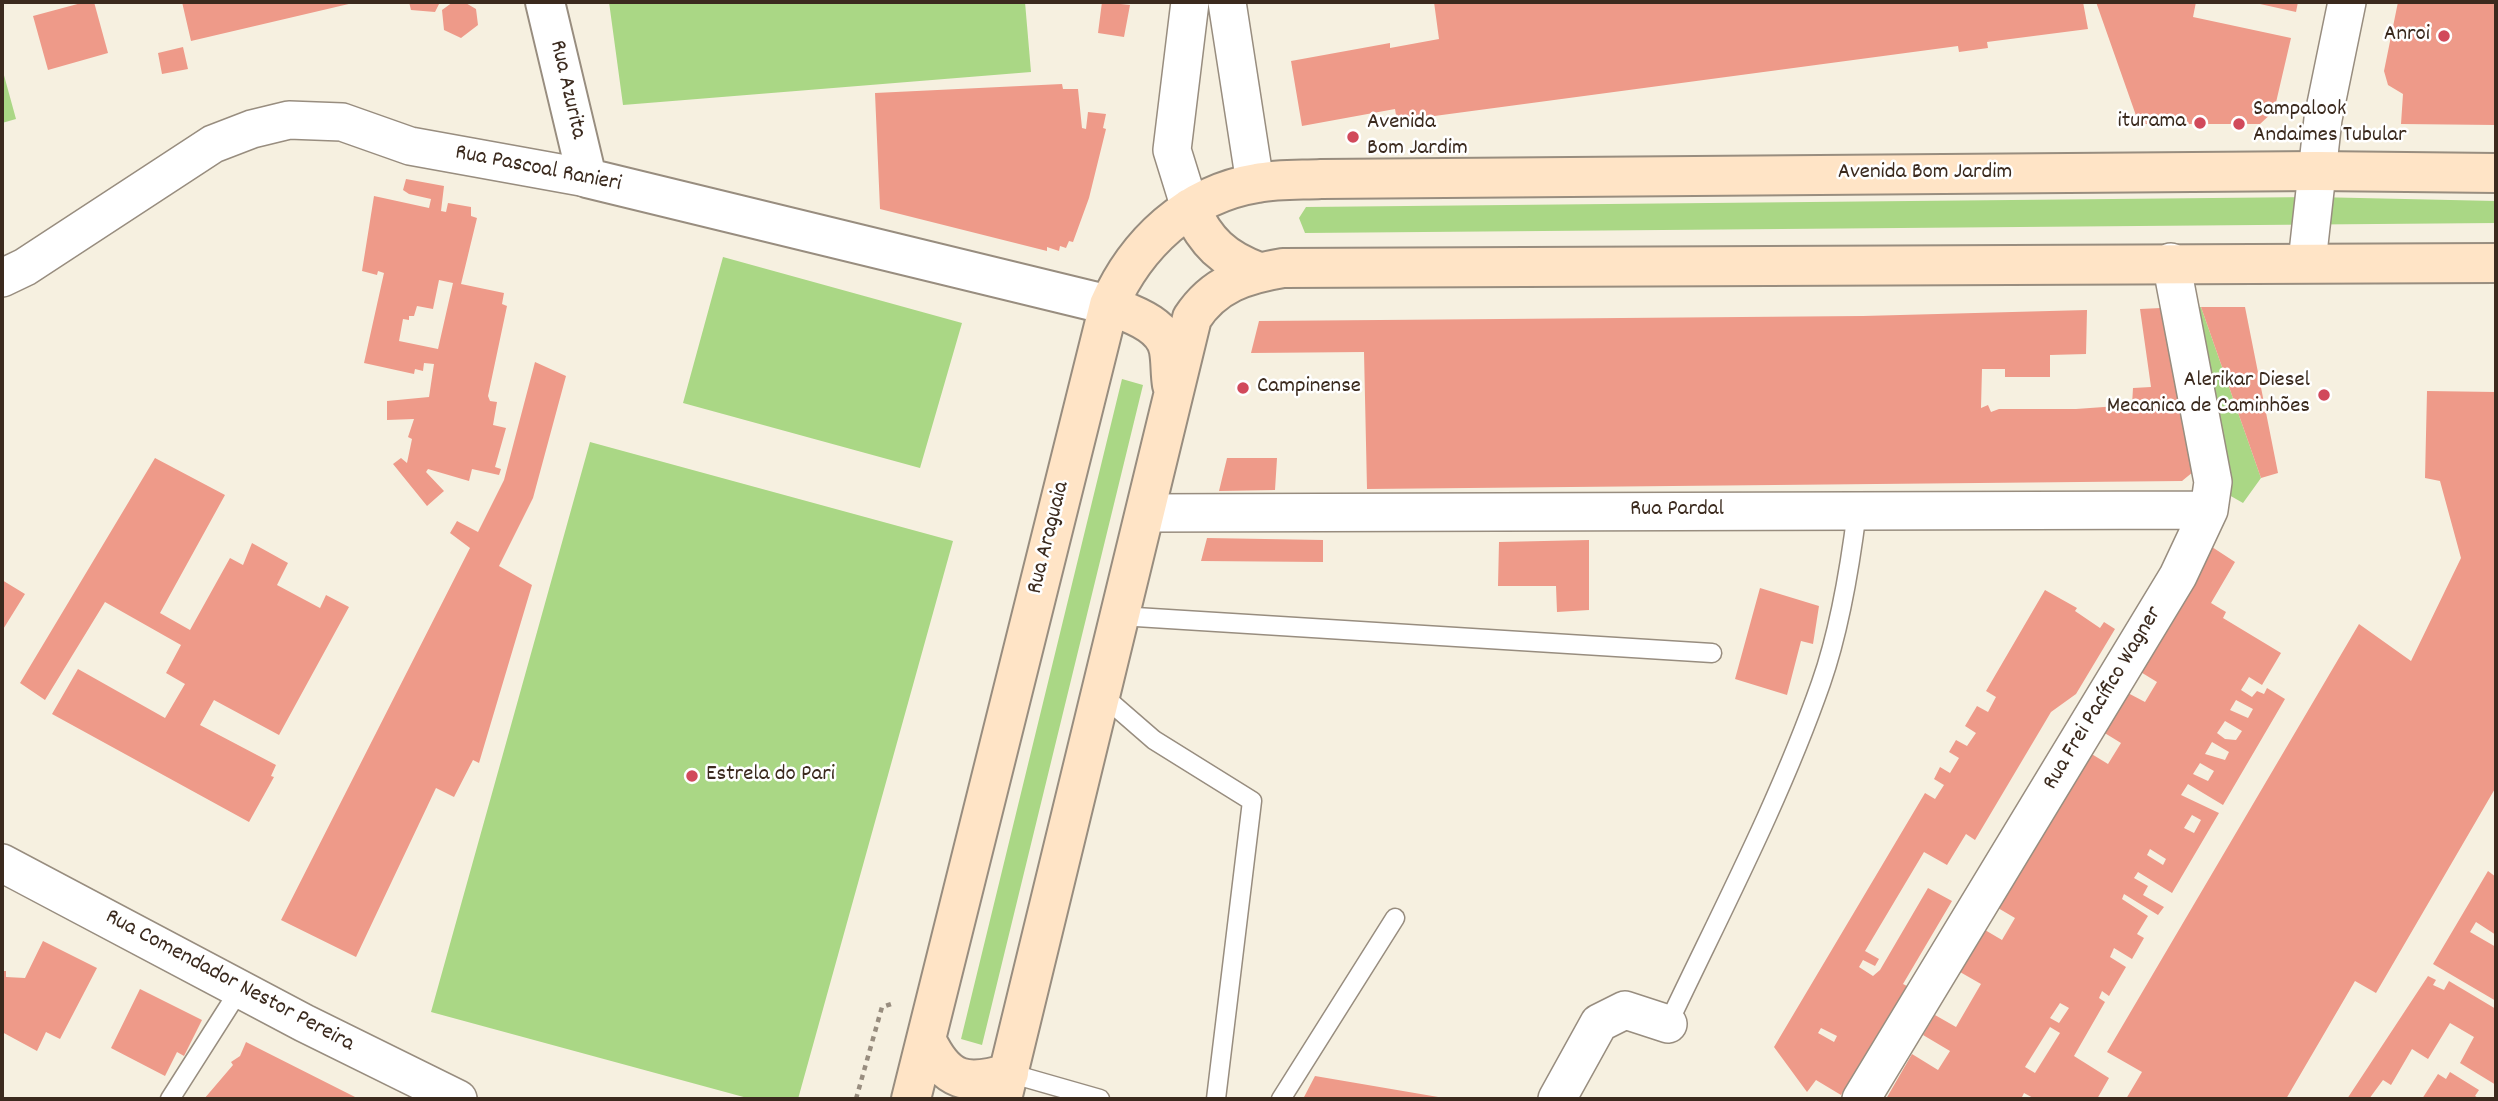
<!DOCTYPE html>
<html>
<head>
<meta charset="utf-8">
<style>
	body { margin:0 }
	#map { position:relative; width:2498px; height:1101px; overflow:hidden; background:#f6f0e0; font-family:Dekko,sans-serif }
	canvas { display:block }
	.frame { position:absolute; inset:0; border:4px solid #3b2a1e; pointer-events:none }
</style>
</head>
<body>
<div id="map">
<canvas width="2498" height="1101"></canvas>
<div class="frame"></div>
</div>
<script>
const context = document.querySelector('canvas').getContext('2d');
context.lineJoin = 'round';
function fillPath(path, color) { context.fillStyle = color; context.fill(path, 'evenodd'); }
function trace(path, color, width, dash) { context.strokeStyle = color; context.lineWidth = width; context.lineCap = dash ? 'butt' : 'round'; context.setLineDash(dash || []); context.stroke(path); }
function label(font, color, halo, rows, align = 'center') {
  context.font = font + ' Dekko,sans-serif'; context.lineWidth = 5; context.setLineDash([]); context.textBaseline = 'middle'; context.strokeStyle = halo; context.fillStyle = color; for (const [text, x, y, turn = 0] of rows) {
    context.save(); context.translate(x, y); context.rotate((+turn || 0) * Math.PI / 180); context.textAlign = isNaN(turn) ? turn : align; if (halo) context.strokeText(text, 0, 0); context.fillText(text, 0, 0); context.restore();
  }
}
const green = new Path2D(`
	M609,2h416l6,70 -408,33z
	M2,68l14,51 -14,4z
	M2314,197l182,4v22l-1191,10 -6,-15 7,-11z
	M723,257l239,66 -42,145 -237,-65z
	M2201,307l60,171 -18,25 -14,-8 -39,-187z
	M1122,379l21,6 -161,660 -21,-6z
	M590,442l363,99 -155,558h-47l-320,-87z`);
const building = new Path2D(`
	M85,2h9l14,51 -60,17 -15,-54z
	M182,2h171v1l-162,38z
	M409,2h31l-5,10 -24,-2z
	M453,2h11l12,7 2,16 -17,13 -17,-8 -2,-20z
	M1102,2l28,3 -6,32 -26,-4z
	M1434,2h649l5,27 -101,13 1,6 -29,4 -1,-6 -561,75 -2,-12 -93,17 -11,-65 99,-18v5l49,-9z
	M2096,2h100l-3,15 98,21 -17,73 -14,13h-121z
	M2251,2h47l-2,10z
	M2398,2h98v123l-95,-1 2,-30 -15,-9 -4,-14z
	M183,47l5,22 -26,5 -4,-21z
	M1062,84l1,5h15l4,39 4,1 2,-17 18,2 -3,14 3,1 -17,69 -16,44 -4,-1 -3,7 -6,-2 -1,5 -12,-4v4l-167,-42 -5,-116z
	M406,179l38,7 -3,25 5,1 2,-9 23,4v9l6,2 -16,66 43,9 -2,11 5,2 -19,90 2,5 7,1 -4,23 13,3 -11,39 6,2 -2,6 -27,-6 -3,12 -41,-12 -2,3 18,19 -17,15 -34,-42 8,-6 6,5 5,-24 -4,-2 6,-18 -27,1v-19l42,-4 5,-33 -10,-1 -1,8 -8,-2 -1,5 -50,-11 20,-90 -6,-2 -1,4 -15,-4 12,-75 55,12 2,-9 -22,-5 -6,-4zM439,280l14,3 -15,66 -39,-8 4,-22 6,1v-4h5l3,-10 16,3z
	M2201,307h44l33,166 -17,5z
	M2161,308l13,15 25,144 -17,14 -815,8 -3,-137 -113,1 8,-32 604,-5 224,-6 -1,44 -36,1v22h-45v-8h-23l-1,39 7,-3 3,7 8,-3h77l56,-4 1,-17 18,-1 -11,-78z
	M535,362l31,14 -33,122 -34,68 33,19 -53,178 -6,-3 -19,37 -18,-9 -80,169 -75,-37 189,-372 -20,-15 7,-12 21,11 26,-52z
	M2427,391l69,1v395l-120,206 -21,-12 -69,118h-160l16,-27 -35,-20 252,-428 52,37 50,-103 -21,-77 -15,-3z
	M155,458l70,37 -65,118 30,17 40,-72 13,7 9,-22 36,20 -11,22 43,23 6,-13 23,12 -70,128 -65,-35 -14,25 76,40 -5,11 3,1 -25,45 -197,-108 26,-45 87,49 20,-34 -19,-11 15,-28 -76,-43 -60,98 -25,-17z
	M1227,458h50l-2,32 -56,1z
	M1207,538l116,2v22l-122,-1z
	M1589,540v70l-32,2 -1,-26h-58l1,-44z
	M2212,547l23,15 -24,41 15,9 -3,6 58,35 -19,32 -13,-8 -8,13 11,7 5,-6 7,3 3,-6 18,11 -62,106 -35,-21 -7,11 38,18 -47,80 -34,-21 -4,6 14,8 -5,9 21,12 -6,8 -34,-21 -2,5 26,17 -11,18 7,4 -12,21 -18,-11 -4,9 16,10 -17,29 -7,-5 -3,7 6,4 -31,54 35,22 -12,21h-62l-11,-6 -3,6h-135l26,-45 26,16 12,-19 -27,-16 12,-20 21,12 25,-43 -21,-12 25,-42 17,10 13,-22 -17,-10 92,-155 18,11 13,-21 -18,-11 23,-40 19,10 12,-20 -18,-11zM2236,700l17,9 -5,9 -18,-8zM2225,721l17,10 -6,9 -11,-1 -8,-6zM2212,742l17,10 -4,8 -20,-6zM2200,763l14,8 -6,10 -15,-7zM2192,815l9,5 -7,13 -10,-5zM2150,849l16,10 -3,6 -16,-10zM2060,1003l9,5 -10,15 -9,-5zM2050,1027l10,6 -25,40 -10,-6z
	M2,580l23,14 -23,37z
	M1760,588l59,18 -6,38 -12,-3 -14,54 -52,-16z
	M2045,590l32,18 -2,3 25,17 4,-6 11,7 -39,65 -25,18 -76,128 -9,-6 -19,31 -23,-13 -59,99 14,8 -4,7 -12,-6 -4,7 14,9 7,-6 48,-82 24,13 -49,83 4,2 -66,109 -25,-15 -9,12 -33,-45 151,-254 10,6 9,-14 -10,-6 6,-12 10,6 9,-15 -10,-6 7,-12 11,6 9,-13 -11,-7 12,-20 11,6 8,-15 -10,-6zM1821,1028l16,8 -3,6 -16,-9z
	M2488,871l8,6v58l-20,-13 -6,10 26,15v54l-63,-37z
	M43,941l54,27 -37,71 -14,-7 -9,19 -35,-19v-61h4v6l19,1z
	M2428,976l8,4 -3,5 11,5 5,-9 47,28v76l-36,-22 14,-26 -24,-14 -22,36 -16,-10 -21,36 -8,-5 -14,19h-22z
	M140,989l62,31 -18,36 -7,-4 -12,24 -54,-28z
	M246,1042l113,57h-155l29,-34 -2,-3 9,-6z
	M2450,1072l29,18 -4,6 5,3h-58l16,-25 8,5z
	M1315,1076l129,22v1h-141z`);
const path = new Path2D(`
	M856,1099l26,-92 12,-4`);
const service = new Path2D(`
	M1120,616l592,37
	M1101,694l53,46 98,61 -36,298
	M1668,1024c53,-112 112,-224 153,-341 19,-54 29,-116 36,-172
	M1009,1073l91,26
	M170,1099l70,-110
	M1281,1099l114,-181`);
const minor = new Path2D(`
	M1190,2l-18,148 18,58
	M1227,2l28,181
	M2307,262l16,-143 24,-117
	M2,278l23,-11 188,-123 39,-15 37,-9 53,2 68,24 177,32
	M1145,513l1064,-3
	M2,863l302,160 154,76
	M1557,1099l42,-76 26,-13 43,14
	M1861,1099l317,-523 31,-66 4,-28 -42,-220`);
const tertiary = new Path2D(`
	M545,2l42,176 522,127`);
const secondary = new Path2D(`
	M1190,208c16,34 33,51 69,64
	M1109,305c22,9 56,19 60,46 2,11 1,22 3,34
	M927,1041c20,41 39,45 82,32
	M911,1099l198,-794c27,-61 79,-111 148,-122 21,-4 43,-3 64,-4l996,-8 179,2
	M1002,1099l190,-781c22,-34 54,-44 91,-50l1213,-5`);
const markers = [
	[2444,36,7,"#d1495b"],
	[2200,123,7,"#d1495b"],
	[2239,124,7,"#d1495b"],
	[1353,137,7,"#d1495b"],
	[1243,388,7,"#d1495b"],
	[2324,395,7,"#d1495b"],
	[692,776,7,"#d1495b"]
];
const poiNames = [
	["Anroi",2430,36,"right"],
	["Sampalook",2253,111],
	["Andaimes Tubular",2253,137],
	["iturama",2186,123,"right"],
	["Avenida",1367,124],
	["Bom Jardim",1367,150],
	["Alerikar Diesel",2310,382,"right"],
	["Mecanica de Caminhões",2310,408,"right"],
	["Campinense",1257,388],
	["Estrela do Pari",706,776]
];
const streetNames = [
	["Rua Azurita",566,90,77],
	["Rua Pascoal Ranieri",538,170,11],
	["Avenida Bom Jardim",1925,174],
	["Rua Pardal",1677,511],
	["Rua Araguaia",1050,538,-76],
	["Rua Frei Pacífico Wagner",2104,699,-59],
	["Rua Comendador Nestor Pereira",229,982,28]
];
fillPath(green, '#aad785');
fillPath(building, '#ee9a89');
trace(service, '#988d7f', 21);
trace(minor, '#988d7f', 40);
trace(tertiary, '#988d7f', 42);
trace(secondary, '#988d7f', 42);
trace(path, '#988d7f', 4.5, [5, 5]);
trace(service, '#fff', 18);
trace(minor, '#fff', 37);
trace(tertiary, '#fff', 38);
trace(secondary, '#ffe4c6', 38);
for (const [x, y, r, color] of markers) { const dot = new Path2D(); dot.arc(x, y, r, 0, 2 * Math.PI); context.fillStyle = color; context.fill(dot); trace(dot, '#fff', 2.5); }
label('23px', '#3b2a1e', '#fff', poiNames, 'left');
label('23px', '#3b2a1e', '#fff', streetNames);
</script>
</body>
</html>
